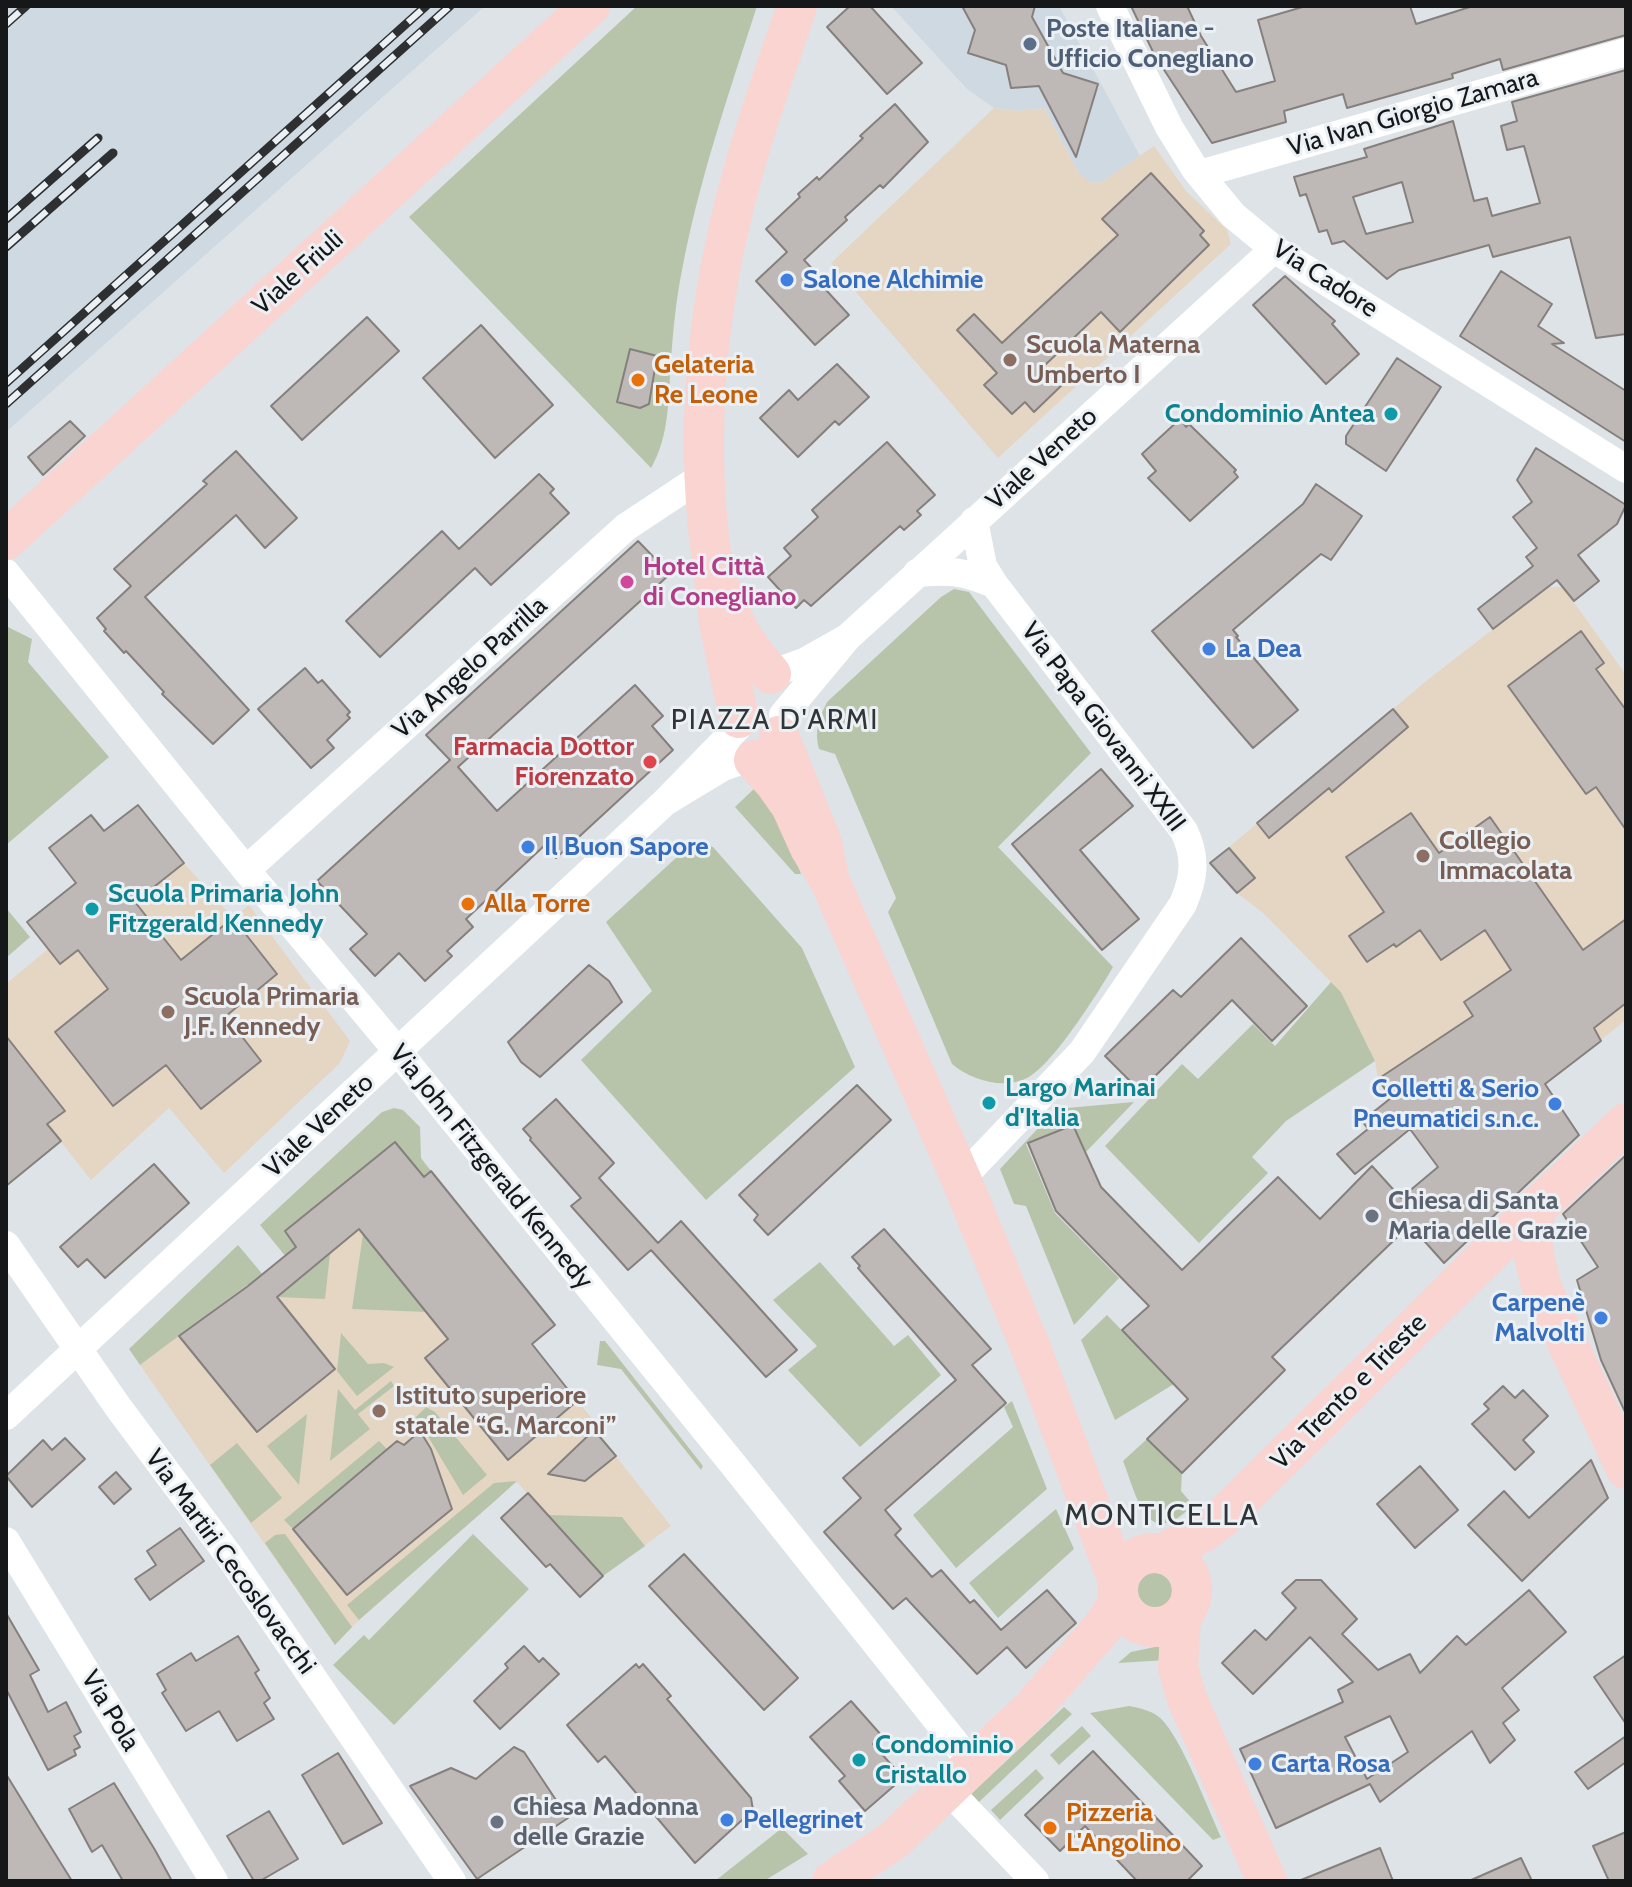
<!DOCTYPE html>
<html>
<head>
<meta charset="utf-8">
<style>
	body { margin:0 }
	#map { position:relative; width:1632px; height:1887px; overflow:hidden; background:#dee3e7; font-family:Cabin,sans-serif }
	canvas { display:block }
	.frame { position:absolute; inset:0; border:8px solid #161719; pointer-events:none }
</style>
</head>
<body>
<div id="map">
<canvas width="1632" height="1887"></canvas>
<div class="frame"></div>
</div>
<script>
const context = document.querySelector('canvas').getContext('2d');
context.lineJoin = 'round';
function fillPath(path, color) { context.fillStyle = color; context.fill(path, 'evenodd'); }
function trace(path, color, width, dash) { context.strokeStyle = color; context.lineWidth = width; context.lineCap = dash ? 'butt' : 'round'; context.setLineDash(dash || []); context.stroke(path); }
function label(font, color, halo, rows, align = 'center') {
  context.font = font + ' Cabin,sans-serif'; context.lineWidth = 6; context.setLineDash([]); context.textBaseline = 'middle'; context.strokeStyle = halo; context.fillStyle = color; for (const [text, x, y, turn = 0] of rows) {
    context.save(); context.translate(x, y); context.rotate((+turn || 0) * Math.PI / 180); context.textAlign = isNaN(turn) ? turn : align; if (halo) context.strokeText(text, 0, 0); context.fillText(text, 0, 0); context.restore();
  }
}
const built = new Path2D(`
	M6,6h479l-479,426z
	M891,6h168l81,150 -38,26 -11,1 -7,-3 -6,-8 -34,-64 -26,3 -24,-3 -27,-19z`);
const education = new Path2D(`
	M994,108l24,3 26,-3 34,64 13,11 11,-1 52,-36 32,45 41,39 4,14 -233,214 -167,-195z
	M1548,587h15l63,88v345l-67,53 -143,61 -38,-55 -3,-18 -34,-69 -78,-79 -26,-20 -27,-30 221,-186z
	M138,805l46,58 49,55 16,-13 101,136 -10,22 -116,110 -55,-65 -78,72 -30,-38 -47,38 -8,-10v-186l42,-35 -21,-27 49,-39 -27,-35 42,-33 14,16z
	M395,1142l29,35 7,-6 124,154 -23,19 70,87 -3,4 72,91 -68,50 -87,-95 -160,142 -21,22 -195,-280 107,-80 26,3 -11,-14 23,-18 10,12 -10,-37z`);
const green = new Path2D(`
	M637,6h120c-28,87 -58,174 -75,264 -6,30 -9,61 -11,91 -3,37 -1,74 -20,107l-242,-251z
	M954,589l15,3 122,161 -93,94 115,120c-15,26 -61,99 -86,111 -24,12 -56,2 -75,-14l-64,-152 8,-14 -61,-144 -16,-5c-5,-18 0,-31 8,-47l114,-105z
	M6,626l26,13 -4,23 81,95 -103,88z
	M758,785l28,48 15,41h-6l-60,-67z
	M701,843l12,4 89,101 53,119 -149,133 -125,-140 71,-69 -46,-69 83,-76z
	M6,908l24,29 -24,21z
	M1331,982l10,10 34,69 -89,60 -34,36 16,16 -69,70 -94,-97 77,-82 16,15 55,-55 22,22z
	M1134,1102l-50,52 -11,-29 -47,19 29,69 64,65 -45,47 -48,-119 -12,-2 -14,-35 56,-60z
	M394,1108l9,2 17,17 1,31 10,13 -7,6 -29,-34 -110,88 21,29 -11,8 -35,-43 122,-113z
	M363,1234l63,78 -74,-3z
	M238,1245l36,43 -15,11 -12,-14 -107,80 -11,-16z
	M330,1254l-5,45 -48,-2z
	M820,1262l74,84 14,-11 33,40 -81,72 -72,-77 29,-24 -44,-46z
	M1107,1315l67,69 -59,36 -34,-80z
	M341,1333l27,31 16,-1 10,4 -37,29 -20,-25z
	M600,1341h5l98,125 -2,4 -80,-101 -24,-4z
	M391,1381l3,5 -36,28 12,15 -40,32 8,-72 17,21z
	M1012,1401l35,88 -91,79 -43,-53 100,-88 -9,-20z
	M426,1407l9,5 52,63 -24,20 -37,-62 -13,-13z
	M307,1414l-8,71 -32,-39z
	M1147,1439l35,34 -1,18 12,14c-47,47 -55,-6 -70,-44z
	M379,1441l9,9 -95,79 -9,-9z
	M237,1443l45,55 -31,25 -41,-58z
	M517,1481l-21,19 -137,120 -12,-15 147,-122z
	M1056,1509l18,40 -76,69 -29,-35z
	M547,1515l75,2 23,29 -42,30z
	M285,1534l67,93 -17,18 -70,-102 10,-8z
	M473,1534l56,55 -135,136 -61,-60 31,-30 5,5z
	M1136 1591a18 18 0 1 1 36 0a18 18 0 1 1-36 0Z
	M1169,1644l-2,16 -49,3 13,-11z
	M1129,1706c10,2 21,4 30,11 21,17 49,92 62,120l-8,3 -123,-127z
	M1064,1707l8,7 -93,88 -8,-8z
	M1082,1726l9,10 -32,29 -9,-10z
	M1036,1769l8,9 -44,42 -9,-10z
	M782,1828l26,26 -44,27h-49z`);
const building = new Path2D(`
	M850,6h20l52,57 -35,31 -60,-67z
	M962,6h73l-3,11 31,56 35,11 -22,73 -37,-71 -28,2 -5,-23 -38,-12 7,-23z
	M1131,6h56l14,30 35,56 39,-11 -17,-61 48,-14h104l6,18 57,-18h153v29l-123,35 -3,-11 -48,15 1,4 -106,30 -4,-14 -59,17 2,11 -74,21 -57,-87z
	M1626,70v264l-30,4 -26,-101 -77,20 -4,-12 -90,25 -12,9 -43,-38 -12,3 -5,-14 -8,2 -13,-38 -6,2 -6,-19 73,-20 -3,-8 89,-28 21,80 13,-3 5,18 48,-13 -16,-57 -17,4 -6,-24 16,-5 -5,-19zM1402,182l11,40 -47,12 -13,-37z
	M895,104l33,38 -45,46 -3,-3 -35,32 2,3 -43,40 25,27 -3,3 23,25 -34,30 -59,-64 31,-29 -21,-23 34,-32 -2,-3 19,-17 2,3 44,-42 -3,-2z
	M1151,173l53,58 -4,4 9,10 -89,87 -19,-20 -57,54 18,19 -28,27 -9,-10 -13,12 -28,-29 13,-12 -40,-43 17,-16 28,29 116,-108 -16,-16z
	M1501,271l51,33 -14,22 26,17 -12,1 74,47v51l-166,-106z
	M1285,276l50,45 -3,3 27,30 -33,30 -73,-79z
	M367,317l32,34 -97,89 -31,-34z
	M481,325l72,80 -58,53 -72,-80z
	M630,349l27,7 -8,48 -9,4 -23,-6z
	M1397,358l44,29 -55,84 -40,-27v-8z
	M837,364l32,33 -30,28 -4,-4 -37,36 -38,-39 29,-28 9,10z
	M1180,419l6,8 3,-3 47,46 -2,2 4,5 -48,44 -42,-43 8,-7 -14,-17z
	M70,421l15,15 -42,39 -15,-18z
	M887,442l48,53 -18,16 4,4 -17,15 -4,-4 -89,80 -7,-6 -8,8 -28,-31 23,-21 -7,-8 34,-31 -6,-7z
	M1536,448l90,57 -9,19 -39,31 21,26 -25,20 -17,-21 -64,49 -15,-20 55,-43 -7,-9 11,-9 -24,-31 19,-15 -15,-22z
	M236,451l61,67 -32,30 -29,-33 -91,82 104,113 -36,34 -51,-50 2,-2 -38,-41 -2,2 -20,-22 2,-2 -9,-11 34,-32 -17,-17 93,-85 -4,-3z
	M539,474l15,15 -4,4 19,20 -78,72 -16,-17 -95,89 -34,-36 96,-90 17,18z
	M1316,484l46,32 -31,44 -10,-6 -88,76 5,6 -2,1 62,73 -45,38 -101,-117 151,-127z
	M638,541l32,33 -212,193 39,44 138,-126 28,31 -11,10 21,24 -117,108 -11,-13 -79,74 7,8 -26,24 5,5 -27,25 -26,-28 -24,23 -25,-27 17,-15 -50,-53 133,-121 -24,-25z
	M1581,631l23,32 -8,6 30,41v120l-30,-43 -10,7 -78,-108z
	M305,668l13,15 4,-3 28,32 -3,3 3,3 -23,22 7,8 -23,20 -53,-59z
	M1393,709l15,18 -76,65 -3,-4 -60,50 -12,-15z
	M1101,769l32,37 -53,44 59,69 -37,31 -90,-106z
	M138,805l46,58 -49,39 46,58 52,-42 44,56 -51,42 35,45 -60,48 -35,-44 -53,41 -58,-74 53,-43 -30,-39 -18,14 -33,-42 49,-39 -27,-35 42,-33 13,16z
	M1411,813l28,40 51,-36 93,133 43,-31v84l-32,25 7,13 -56,43 34,51 -135,128 -34,-38 -138,132 13,13 -103,103 -35,-34 41,-40 -66,-69 27,-24 -93,-95 -28,-68 45,-18 28,62 81,83 96,-93 42,42 52,-53 29,32 37,-31 -28,-38 -55,45 -18,-20 31,-25 -6,-8 29,-23 -13,-19 95,-63 -9,-14 47,-32 -26,-40 -44,30 -21,-30 -24,17 -2,-3 -27,18 -18,-26 35,-24 -38,-55z
	M1229,848l26,30 -18,15 -27,-30z
	M1241,938l66,68 -35,35 -40,-41 -92,91 -35,-35 68,-66 8,7z
	M589,965l20,16 13,21 -82,75 -19,-15 -13,-20z
	M6,1036l59,75 -18,13 14,17 -55,45z
	M857,1085l34,35 -123,115 -14,-15 4,-5 -19,-20z
	M556,1099l58,64 -15,15 59,65 23,-22 116,129 -31,27 -115,-127 -23,20 -57,-64 10,-8 -51,-58 1,-2 -8,-9z
	M395,1142l29,35 7,-6 124,154 -23,19 45,57 -69,59 -83,-102 23,-19 -89,-110 -82,68 58,72 -78,63 -78,-96 69,-50 48,-39 -11,-16z
	M1626,1155v259l-25,-54 -24,-80 21,-13 -35,-53z
	M154,1164l35,39 -84,75 -18,-19 -9,8 -18,-20z
	M884,1229l107,120 -19,16 34,38 -121,107 16,19 -6,6 37,42 9,-7 29,33 4,-3 27,30 46,-40 29,33 -50,45 -19,-21 -30,27 -71,-76 -13,11 -69,-77 37,-34 -18,-20 113,-98 -98,-112 2,-2 -8,-9z
	M1503,1386l12,12 8,-8 25,26 -25,24 11,12 -19,18 -43,-46 17,-15 -5,-5z
	M594,1430l22,26 -31,25 -37,-7z
	M420,1431l11,18 21,60 -105,86 -54,-66 104,-88 7,4z
	M65,1438l20,21 -53,48 -26,-31 37,-36 9,10z
	M1591,1460l17,38 -86,83 -54,-56 36,-34 25,27z
	M1420,1466l38,44 -43,38 -38,-44z
	M116,1472l15,17 -17,15 -15,-17z
	M528,1493l75,83 -23,21 -30,-33 -4,3 -45,-49z
	M180,1528l24,33 -54,39 -15,-21 21,-14 -9,-14z
	M684,1554l114,124 -34,32 -115,-124z
	M1296,1580h25l36,39 -15,15 36,36 32,-16 10,19 37,-37 9,9 63,-55 37,42 -64,56 17,22 -16,13 12,17 -25,23 -18,-32 -92,71 -10,-18 -94,44 -36,-79 103,-47 -5,-12 15,-8 -43,-45 -57,57 -31,-31 33,-33 11,10 30,-32 -14,-15zM1390,1716l18,36 -41,27 -22,-42z
	M6,1613l33,57 -9,5 18,37 18,-10 15,30 -7,4 6,11 -6,3 2,5 -28,15 -42,-81z
	M238,1636l21,34 -4,3 15,25 -6,5 10,16 -37,22 -18,-30 -33,20 -24,-38 4,-3 -9,-16 34,-21 5,8z
	M524,1646l15,16 4,-4 16,16 -59,55 -26,-28 34,-33 -3,-4z
	M1626,1655v69l-32,-47z
	M636,1664l3,4 4,-4 28,32 -4,3 84,99 2,12 -58,53 -90,-107 -7,6 -31,-37z
	M851,1701l31,35 -9,8 30,34 -38,33 -26,-30 6,-5 -35,-39z
	M1626,1736v26l-38,27 -13,-17z
	M514,1747l10,5 44,66 -91,61 -67,-93 41,-18 25,11z
	M1093,1751l109,115 -15,15h-50l-52,-55 -25,25 -35,-36z
	M338,1753l44,70 -39,21 -41,-69z
	M6,1774l33,54 33,53h-66z
	M114,1783l41,67 17,31h-49l-21,-36 -10,7 -23,-43z
	M269,1811l29,48 -38,22h-6l-27,-45z
	M1626,1832v49h-17l-16,-35z
	M1380,1848l13,33h-92v-1z
	M1521,1858l11,23h-63z`);
const street = new Path2D(`
	M1110,6l59,121 26,42 38,46 41,34 352,220
	M1200,174l426,-122
	M6,573l240,297 153,183 333,410 240,301
	M917,573c33,-3 46,-2 77,11
	M847,638l427,-389
	M771,674l35,-13 41,-23 -64,77
	M738,727l-73,75 58,-35 26,-9
	M246,870l380,-343 77,-51
	M961,1179l121,-127 101,-148c11,-26 14,-46 1,-73l-190,-247 -11,-18 -9,-45
	M6,1245l112,162 112,150 222,324
	M6,1416l659,-614
	M6,1541l208,340
	M947,1789l88,92`);
const secondary = new Path2D(`
	M6,540l584,-534
	M713,568c-20,-133 -6,-270 31,-399 15,-55 35,-109 53,-163
	M739,718l-20,-95 -6,-55c17,47 24,68 58,106
	M754,760l20,22 17,24 19,42 19,31 -7,-36 -43,-107
	M829,879l132,300 73,177 84,225
	M1535,1210l-2,41 8,35 85,183
	M1118 1590a37 37 0 1 1 74 0a37 37 0 1 1-74 0Z
	M1162,1554l43,-23 19,-15 285,-282 117,-111
	M1181,1617l-3,51 9,31 80,182
	M832,1881l62,-41 138,-132 70,-80 17,-26`);
const rail = new Path2D(`
	M6,24l20,-18
	M6,219l92,-81
	M6,247l107,-94
	M6,383l420,-377
	M6,404l444,-398`);
const markers = [
	[1030,44,8,"#5c6f8a"],
	[787,280,8,"#3f7fe0"],
	[1010,360,8,"#8d6e63"],
	[638,380,8,"#e8710a"],
	[1391,414,8,"#0f9aa8"],
	[627,582,8,"#d1479c"],
	[1209,649,8,"#3f7fe0"],
	[650,762,8,"#e0444e"],
	[528,847,8,"#3f7fe0"],
	[1423,856,8,"#8d6e63"],
	[468,904,8,"#e8710a"],
	[92,909,8,"#0f9aa8"],
	[168,1012,8,"#8d6e63"],
	[989,1103,8,"#0f9aa8"],
	[1555,1104,8,"#3f7fe0"],
	[1372,1216,8,"#6b7280"],
	[1601,1318,8,"#3f7fe0"],
	[379,1411,8,"#8d6e63"],
	[859,1760,8,"#0f9aa8"],
	[1255,1764,8,"#3f7fe0"],
	[727,1820,8,"#3f7fe0"],
	[497,1822,8,"#6b7280"],
	[1050,1828,8,"#e8710a"]
];
const serviceNames = [
	["Poste Italiane -",1046,29],
	["Ufficio Conegliano",1046,59]
];
const streetNames = [
	["Via Ivan Giorgio Zamara",1413,113,-16],
	["Viale Friuli",298,273,-42],
	["Via Cadore",1325,279,33],
	["Viale Veneto",1042,459,-42],
	["Via Angelo Parrilla",470,668,-42],
	["Via Papa Giovanni XXIII",1103,727,53],
	["Viale Veneto",319,1126,-43],
	["Via John Fitzgerald Kennedy",491,1167,51],
	["Via Trento e Trieste",1349,1392,-45],
	["Via Martiri Cecoslovacchi",230,1562,54],
	["Via Pola",110,1711,59]
];
const shopNames = [
	["Salone Alchimie",803,280],
	["La Dea",1225,649],
	["Il Buon Sapore",544,847],
	["Colletti & Serio",1539,1089,"right"],
	["Pneumatici s.n.c.",1539,1119,"right"],
	["Carpenè",1585,1303,"right"],
	["Malvolti",1585,1333,"right"],
	["Carta Rosa",1271,1764],
	["Pellegrinet",743,1820]
];
const educationNames = [
	["Scuola Materna",1026,345],
	["Umberto I",1026,375],
	["Collegio",1439,841],
	["Immacolata",1439,871],
	["Scuola Primaria",184,997],
	["J.F. Kennedy",184,1027],
	["Istituto superiore",395,1396],
	["statale “G. Marconi”",395,1426]
];
const foodNames = [
	["Gelateria",654,365],
	["Re Leone",654,395],
	["Alla Torre",484,904],
	["Pizzeria",1066,1813],
	["L'Angolino",1066,1843]
];
const cultureNames = [
	["Condominio Antea",1375,414,"right"],
	["Scuola Primaria John",108,894],
	["Fitzgerald Kennedy",108,924],
	["Largo Marinai",1005,1088],
	["d'Italia",1005,1118],
	["Condominio",875,1745],
	["Cristallo",875,1775]
];
const hotelNames = [
	["Hotel Città",643,567],
	["di Conegliano",643,597]
];
const healthNames = [
	["Farmacia Dottor",634,747],
	["Fiorenzato",634,777]
];
const worshipNames = [
	["Chiesa di Santa",1388,1201],
	["Maria delle Grazie",1388,1231],
	["Chiesa Madonna",513,1807],
	["delle Grazie",513,1837]
];
const neighbourhoodNames = [
	["PIAZZA D'ARMI",775,721]
];
const quarterNames = [
	["MONTICELLA",1162,1516]
];
fillPath(built, '#ced9e2');
fillPath(education, '#e5d6c3');
fillPath(green, '#b7c4aa');
fillPath(building, '#beb9b6');
trace(building, '#85807d', 2);
trace(street, '#fff', 28);
trace(secondary, '#f9d4d0', 40);
trace(rail, '#2d2f31', 9);
trace(rail, '#ebf0f4', 6, [18]);
for (const [x, y, r, color] of markers) { const dot = new Path2D(); dot.arc(x, y, r, 0, 2 * Math.PI); context.fillStyle = color; context.fill(dot); trace(dot, '#ebf0f4', 3); }
label('bold 26px', '#4e5e75', '#ebf0f4', serviceNames, 'left');
label('26px', '#161719', '#ebf0f4', streetNames);
label('bold 26px', '#366cbe', '#ebf0f4', shopNames, 'left');
label('bold 26px', '#785e54', '#ebf0f4', educationNames, 'left');
label('bold 26px', '#c56008', '#ebf0f4', foodNames, 'left');
label('bold 26px', '#0d838f', '#ebf0f4', cultureNames, 'left');
label('bold 26px', '#b23c85', '#ebf0f4', hotelNames, 'left');
label('bold 26px', '#be3a42', '#ebf0f4', healthNames, 'right');
label('bold 26px', '#5b616d', '#ebf0f4', worshipNames, 'left');
context.letterSpacing = '2px';
label('28px', '#313538', '#ebf0f4', neighbourhoodNames);
context.letterSpacing = '0px';
context.letterSpacing = '2px';
label('30px', '#313538', '#ebf0f4', quarterNames);
context.letterSpacing = '0px';
</script>
</body>
</html>
